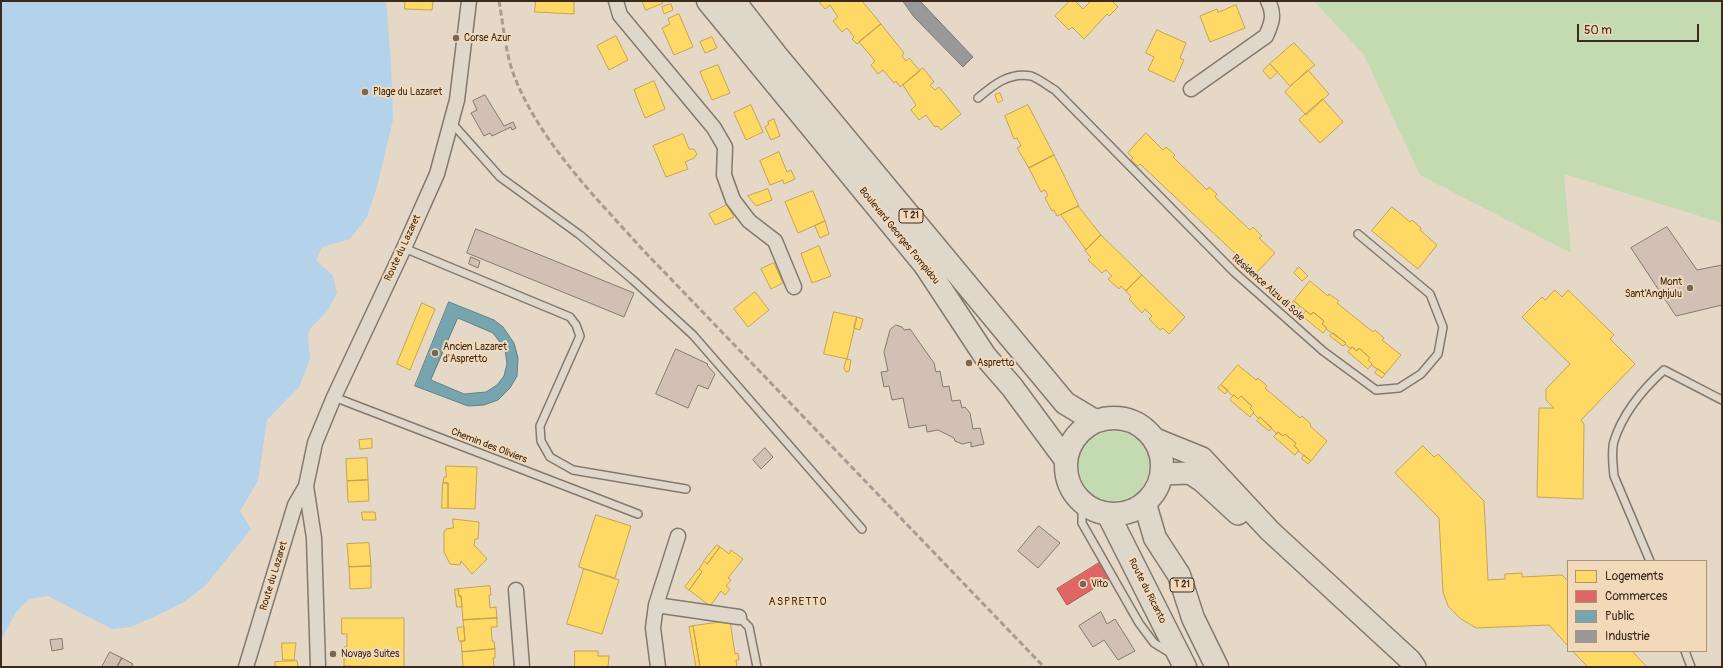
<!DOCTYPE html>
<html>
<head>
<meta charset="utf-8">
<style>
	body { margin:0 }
	#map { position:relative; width:1723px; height:668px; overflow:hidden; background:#e5d8c6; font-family:Pangolin,sans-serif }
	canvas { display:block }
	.frame { position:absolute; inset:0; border:2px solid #3b2a1e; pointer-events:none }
	.legend { position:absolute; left:1567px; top:560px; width:140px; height:92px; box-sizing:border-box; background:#f2d9b9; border:1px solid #a9937b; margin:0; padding:5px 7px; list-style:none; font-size:12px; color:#3b2a1e }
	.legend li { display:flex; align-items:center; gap:8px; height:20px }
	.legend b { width:20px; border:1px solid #a9937b }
	.scale { position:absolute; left:1577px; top:24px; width:122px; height:18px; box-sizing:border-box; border:2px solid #3b2a1e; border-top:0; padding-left:5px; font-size:12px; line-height:14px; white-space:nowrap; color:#3b2a1e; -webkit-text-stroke:3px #f2d9b9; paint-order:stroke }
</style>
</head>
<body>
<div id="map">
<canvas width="1723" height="668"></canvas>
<div class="frame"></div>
<ul class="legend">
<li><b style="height:11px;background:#ffd966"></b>Logements</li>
<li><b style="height:11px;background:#e06666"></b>Commerces</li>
<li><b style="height:11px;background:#76a5af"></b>Public</li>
<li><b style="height:11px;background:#999"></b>Industrie</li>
</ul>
<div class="scale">50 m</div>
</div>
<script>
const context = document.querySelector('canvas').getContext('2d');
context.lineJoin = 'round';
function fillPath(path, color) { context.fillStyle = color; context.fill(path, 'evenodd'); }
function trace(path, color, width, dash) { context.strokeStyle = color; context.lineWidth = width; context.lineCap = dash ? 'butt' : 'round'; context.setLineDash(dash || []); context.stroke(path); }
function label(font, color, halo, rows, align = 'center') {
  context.font = font + ' Pangolin,sans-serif'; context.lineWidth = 4; context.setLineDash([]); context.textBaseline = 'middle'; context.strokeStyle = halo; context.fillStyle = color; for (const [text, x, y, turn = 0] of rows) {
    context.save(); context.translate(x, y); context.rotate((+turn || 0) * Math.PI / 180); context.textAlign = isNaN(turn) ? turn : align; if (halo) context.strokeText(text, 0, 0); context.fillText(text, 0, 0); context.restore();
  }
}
const green = new Path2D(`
	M1314,1h408v222l-158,-49 7,79 -151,-78 -56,-120z
	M1079 466a35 35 0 1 1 70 0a35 35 0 1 1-70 0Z`);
const water = new Path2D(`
	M1,1h385l5,62 2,57 -16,67 -10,30 -17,22 -28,8 -6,13 17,16 4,17 -9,17 -18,19 -2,7 2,23 -11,28 -32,33 -9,61 -18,30 11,18 -46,57 -21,16 -28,14 -25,11 -19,2 -64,-33 -19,3 -13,13 -15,28z`);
const homes = new Path2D(`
	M405,1h28l-1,9 -27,-1z
	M536,1h38v13l-39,-2z
	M642,1h20l1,2 -17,7z
	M822,1h40l19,23 -24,20 -5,-5 2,-2 -7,-9 -5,4 -9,-11 5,-4 -8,-12 -5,4 -5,-6z
	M1070,1h5l8,8 8,-8h21l6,6 -9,9 -2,-2 -23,25 -12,-12 -3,3 -14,-14z
	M671,4l2,6 -9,4 -2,-7z
	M1236,5l9,23 -35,14 -10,-26 17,-7 1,3z
	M679,14l14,33 -19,8 -12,-27 8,-4 -2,-5z
	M881,24l23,29 -2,3 4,5 3,-3 11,13 -20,16 -4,-6 -2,2 -11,-13 -5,4 -7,-9 4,-4 -16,-19z
	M1157,30l29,13 -6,15 4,2 -10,22 -26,-12 6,-13 -8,-4z
	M616,36l12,24 -19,10 -12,-24z
	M712,37l5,11 -12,5 -5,-11z
	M1294,43l21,22 -25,21 -20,-22z
	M1270,64l8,8 -8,7 -7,-8z
	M718,65l12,28 -18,7 -12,-28z
	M923,68l11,14 -4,3 5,5 4,-3 22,27 -20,16 -3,-4 -3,1 -9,-12 -7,5 -8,-10 5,-5 -13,-20z
	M1308,70l21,24 -23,21 -21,-23z
	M654,81l11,28 -20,9 -11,-28z
	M1000,93l3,7 -5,3 -3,-8z
	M1323,99l20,23 -23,21 -21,-23z
	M751,105l12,27 -17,8 -12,-27z
	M1028,105l26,50 -25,13 -12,-20 4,-2 -4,-8 -3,1 -9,-23z
	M774,119l6,17 -9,4 -6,-13 4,-3 -1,-2z
	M1146,133l17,17 3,-3 9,8 -2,2 34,33 2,-3 8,7 -2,3 35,33 3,-3 9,9 -3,2 16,15 -19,20 -116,-109 -2,2 -7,-6 2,-2 -5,-5z
	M683,134l6,15h5l3,5 -3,4 -9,4 3,7 -22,8 -13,-31z
	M779,152l8,20 4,-2 4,9 -11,5 -1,-4 -13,5 -10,-24z
	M1054,155l25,51 -22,10 -3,-6 -2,1 -7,-13 3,-2 -3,-6 -4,2 -12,-24z
	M768,189l4,11 -16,6 -8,-10z
	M813,191l12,30 -27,12 -13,-31z
	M727,205l7,12 -19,8 -6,-11z
	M1078,206l23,29 -15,15 -25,-35z
	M1392,207l18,15 2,-2 9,8 -1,2 17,15 -19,24 -46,-38z
	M825,221l4,13 -9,4 -5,-12z
	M1101,235l41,40 -16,16 -5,-5 -2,3 -11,-10 4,-3 -6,-6 -4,3 -14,-13 3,-3 -6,-6z
	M819,246l12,30 -19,7 -11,-29z
	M774,263l9,20 -12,6 -10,-20z
	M1299,267l9,9 -6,5 -8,-8z
	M1142,275l43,42 -16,17 -6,-6 -3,2 -11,-11 3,-3 -7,-7 -3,4 -13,-14 2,-2 -5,-6z
	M1310,281l18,15 1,-2 10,7 -2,2 36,29 2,-2 9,8 -2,2 19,15 -16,19 -14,-9 1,-1 -4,-4 2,-2 -11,-10 -2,3 -5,-4 -1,2 -6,-5 1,-1 -20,-14 1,-1 -5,-4 2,-3 -11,-9 -2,3 -17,-14z
	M1555,290l7,7 6,-7 46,45 -4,4 25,25 -54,56 3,4 -1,75 -46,-2 2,-89h15l-8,-8v-11l24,-25 -48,-47 20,-20 3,3z
	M755,292l14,18 -21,17 -14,-18z
	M1294,301l6,5 -3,4 -6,-5z
	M422,303l13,6 -25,61 -13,-6z
	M1306,311l5,4 2,-3 11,9 -2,3 5,4 -4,5 -21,-17z
	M834,312l23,5 -10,42 -23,-5z
	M857,317l6,2 -3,11 -6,-2z
	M1333,333l13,10 -3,3 -13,-10z
	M1352,347l5,4 2,-3 11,10 -2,2 4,4 -4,5 -20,-17z
	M847,359l4,1 -2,11 -3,1 -2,-4z
	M1238,365l18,15 2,-2 9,8 -2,2 35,30 2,-2 9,8 -1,2 17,15 -16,20 -13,-10 1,-1 -5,-4 2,-3 -11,-9 -2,2 -5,-4 -1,2 -17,-17 -1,2 -6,-6 1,-1 -4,-4 2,-2 -11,-10 -3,3 -4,-4 -1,1 -12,-11z
	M1378,369l7,5 -3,4 -7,-5z
	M1221,385l7,5 -3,4 -7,-6z
	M1234,395l4,4 3,-3 11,10 -2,2 4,4 -4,5 -20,-17z
	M1260,417l12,11 -3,3 -12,-10z
	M1278,432l5,4 2,-2 11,9 -2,3 5,4 -4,5 -21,-18z
	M372,439v9l-12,1 -1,-9z
	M1423,446l11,11 4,-3 46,47 4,79 17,-1v-5l17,-1v4l40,-2 6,6v65l-19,-21 -73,3 -15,-9 -13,-13 -5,-14 -4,-74 -44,-45z
	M1304,455l7,6 -3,3 -6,-5z
	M367,458l1,22 -21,1 -1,-22z
	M446,466l31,1 -2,42 -27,-1v-25h-5l1,-6h2z
	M368,480l1,21 -21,1 -1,-21z
	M443,483h5v25h-6z
	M362,512h13l1,8h-13z
	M596,515l35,11 -16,52 -36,-11z
	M453,519l26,3 -1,17h-3l-1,6 13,14 -15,15 -11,-13 -1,4 -10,-1 -6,-12v-20l2,-3 7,-1z
	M369,543l2,23 -22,1 -2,-23z
	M717,545l3,2 -13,17 -3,-3z
	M720,547l9,7 2,-4 12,9 -15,19 3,2 -5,6 4,3 -5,6 -4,-4 -11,15 -21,-16 13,-18 -3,-3 5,-8 3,3z
	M371,566v22l-21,1 -1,-22z
	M584,569l35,11 -17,54 -35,-10z
	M699,569l3,3 -13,18 -4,-3z
	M490,586l1,9h-2l1,13 6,-1 1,11 -34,2 -2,-24h-2l-1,-7z
	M455,589h3l1,7h2l1,11h-5z
	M342,618h62v49l-60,-1v-19h3v-13h-5z
	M497,618v9h-6l1,14h2l1,8 -33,3 -1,-11h4l-2,-21z
	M730,621l5,33 3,-1 1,7h-3l1,7h-37l-7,-41z
	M693,626l7,41h-4l-7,-40z
	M464,627l1,14h-6l-2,-13z
	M282,643h14l-2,17h-11z
	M495,649v9h-2l1,8 2,1h-33l-1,-15z
	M575,651h23v5h11l-1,11h-33z
	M1573,651h59l15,16h-59z
	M297,661l1,6h-23v-5z`);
const shops = new Path2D(`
	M1099,563l10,16 -42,26 -10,-16z`);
const public = new Path2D(`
	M449,302l45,18 9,7 11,16 4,15 -1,18 -7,12 -12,12 -14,5 -16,1 -53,-20zM458,318l35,15 12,16 2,15 -3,12 -7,9 -11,7 -22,2 -33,-14z`);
const industry = new Path2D(`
	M903,1h17l53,56 -10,10 -49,-50z`);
const building = new Path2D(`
	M485,95l19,31 9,-4 3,6 -4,2 -1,-3 -19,9 -2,-3 -6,3 -13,-23 6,-3 -4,-9z
	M1667,227l30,43 25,-5v40l-46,11 -45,-68z
	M476,229l158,64 -10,24 -157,-64z
	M471,257l9,4 -2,7 -9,-4z
	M896,325l6,2 2,3 6,-1 24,34 2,9 4,-1 3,16 6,-1 3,15 8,-1 2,8 3,-1 5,6 3,16 7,-1 4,16 -13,3v-5l-9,2 -7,-3 -1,-3 -16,-8 -11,2 -1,-7 -17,3 -6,-30 -11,2 -3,-14 -5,1 -3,-15 7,-1 -4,-19 6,-22z
	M676,349l32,15 -1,1 8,9 -7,15 -10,-4 -10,23 -32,-14z
	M765,448l8,9 -12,12 -8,-9z
	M1039,526l21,17 -22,25 -20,-17z
	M1101,612l6,12 8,-5 20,32 -17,9 -14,-20 -11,7 -14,-21z
	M62,639l1,10 -11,2 -2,-11z
	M110,652l12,6 -5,9h-15z
	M122,658l11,6 -2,3h-14z`);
const lane = new Path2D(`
	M978,98c15,-13 31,-26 53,-22 7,2 17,10 24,14l179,182 89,79 53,39 23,-2 22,-14 17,-20 5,-27 -13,-33 -72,-60
	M451,122l49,55 80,58 53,45 60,55 169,194
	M404,248l166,69 6,8 4,11 -40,90 1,15 9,16 23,13 113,19
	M334,397l304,117
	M1082,502v21l57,100 15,20 18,11
	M1650,561l-36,-85c-1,-11 -3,-24 0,-35 9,-28 29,-52 50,-71l58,30
	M739,617l10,10 8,40
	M1685,651l6,16`);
const street = new Path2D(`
	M616,1l4,14 94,113 11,19 -1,28 9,25 16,21 26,20 19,46
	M1191,89l75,-53c6,-13 9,-22 2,-35
	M306,486l8,52 4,129
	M516,590l6,77
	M656,605l83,12
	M246,667l49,-162 11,-19 9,-43 19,-46 70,-149 33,-74 20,-74 12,-99
	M658,667l-5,-39 3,-23 22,-69`);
const secondary = new Path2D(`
	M1155,439l47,19 68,73 140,129 5,7
	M1162,474l28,-1 12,8 36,33`);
const primary = new Path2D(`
	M708,1l217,264 60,91 27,31 54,73
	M734,1l42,54 289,348 30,18
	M1066 466a48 48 0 1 1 96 0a48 48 0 1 1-96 0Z
	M1145,504l10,34 24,37 14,43 24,49
	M1108,514l77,153`);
const rail = new Path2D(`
	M499,1c4,22 6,47 13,69 24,68 84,128 132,181l400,416`);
const markers = [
	[456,38,4,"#766759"],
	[365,92,4,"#766759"],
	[1690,288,4,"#766759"],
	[435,353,4,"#766759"],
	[969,363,4,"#766759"],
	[1083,584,4,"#766759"],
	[333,654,4,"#766759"]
];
const shields = [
	[911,216,24],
	[1182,585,24]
];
const shieldNames = [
	["T 21",911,216],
	["T 21",1182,585]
];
const poiNames = [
	["Corse Azur",464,38],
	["Plage du Lazaret",373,92],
	["Mont",1682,282,"right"],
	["Sant’Anghjulu",1682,294,"right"],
	["Ancien Lazaret",443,347],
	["d'Aspretto",443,359],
	["Aspretto",977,363],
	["Vito",1091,584],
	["Novaya Suites",341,654]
];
const streetNames = [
	["Boulevard Georges Pompidou",899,236,51],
	["Route du Lazaret",403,248,-65],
	["Résidence Alzu di Sole",1268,288,42],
	["Chemin des Oliviers",489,446,21],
	["Route du Lazaret",274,576,-73],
	["Route du Ricanto",1147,591,63]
];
const neighbourhoodNames = [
	["ASPRETTO",798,602]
];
fillPath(green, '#c4dbb1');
fillPath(water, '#b5d2eb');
fillPath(homes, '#ffd966');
trace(homes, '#c4a450', 1);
fillPath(shops, '#e06666');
trace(shops, '#ae5450', 1);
fillPath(public, '#76a5af');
trace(public, '#648084', 1);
fillPath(industry, '#999');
trace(industry, '#7d7874', 1);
fillPath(building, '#d2c0b5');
trace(building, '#83796f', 1);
trace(lane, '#83796f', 10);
trace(street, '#83796f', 17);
trace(secondary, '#83796f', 24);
trace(primary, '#83796f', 25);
trace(lane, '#e0d7cb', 7);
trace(street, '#e0d7cb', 14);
trace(secondary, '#e0d7cb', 21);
trace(primary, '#e0d7cb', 22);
trace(rail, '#a59c93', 3, [6, 3]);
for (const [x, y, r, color] of markers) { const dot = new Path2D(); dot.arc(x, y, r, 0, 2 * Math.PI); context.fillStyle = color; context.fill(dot); trace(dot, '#f2d9b9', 1.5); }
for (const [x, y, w] of shields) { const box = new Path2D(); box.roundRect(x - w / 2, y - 7, w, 14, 3); context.fillStyle = '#f2d9b9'; context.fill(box); trace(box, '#3b2a1e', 1); }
label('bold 9px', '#3b2a1e', null, shieldNames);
label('10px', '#3b2a1e', '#f2d9b9', poiNames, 'left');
label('10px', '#3b2a1e', '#f2d9b9', streetNames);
context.letterSpacing = '1px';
label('11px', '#3b2a1e', '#f2d9b9', neighbourhoodNames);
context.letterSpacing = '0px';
</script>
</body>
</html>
